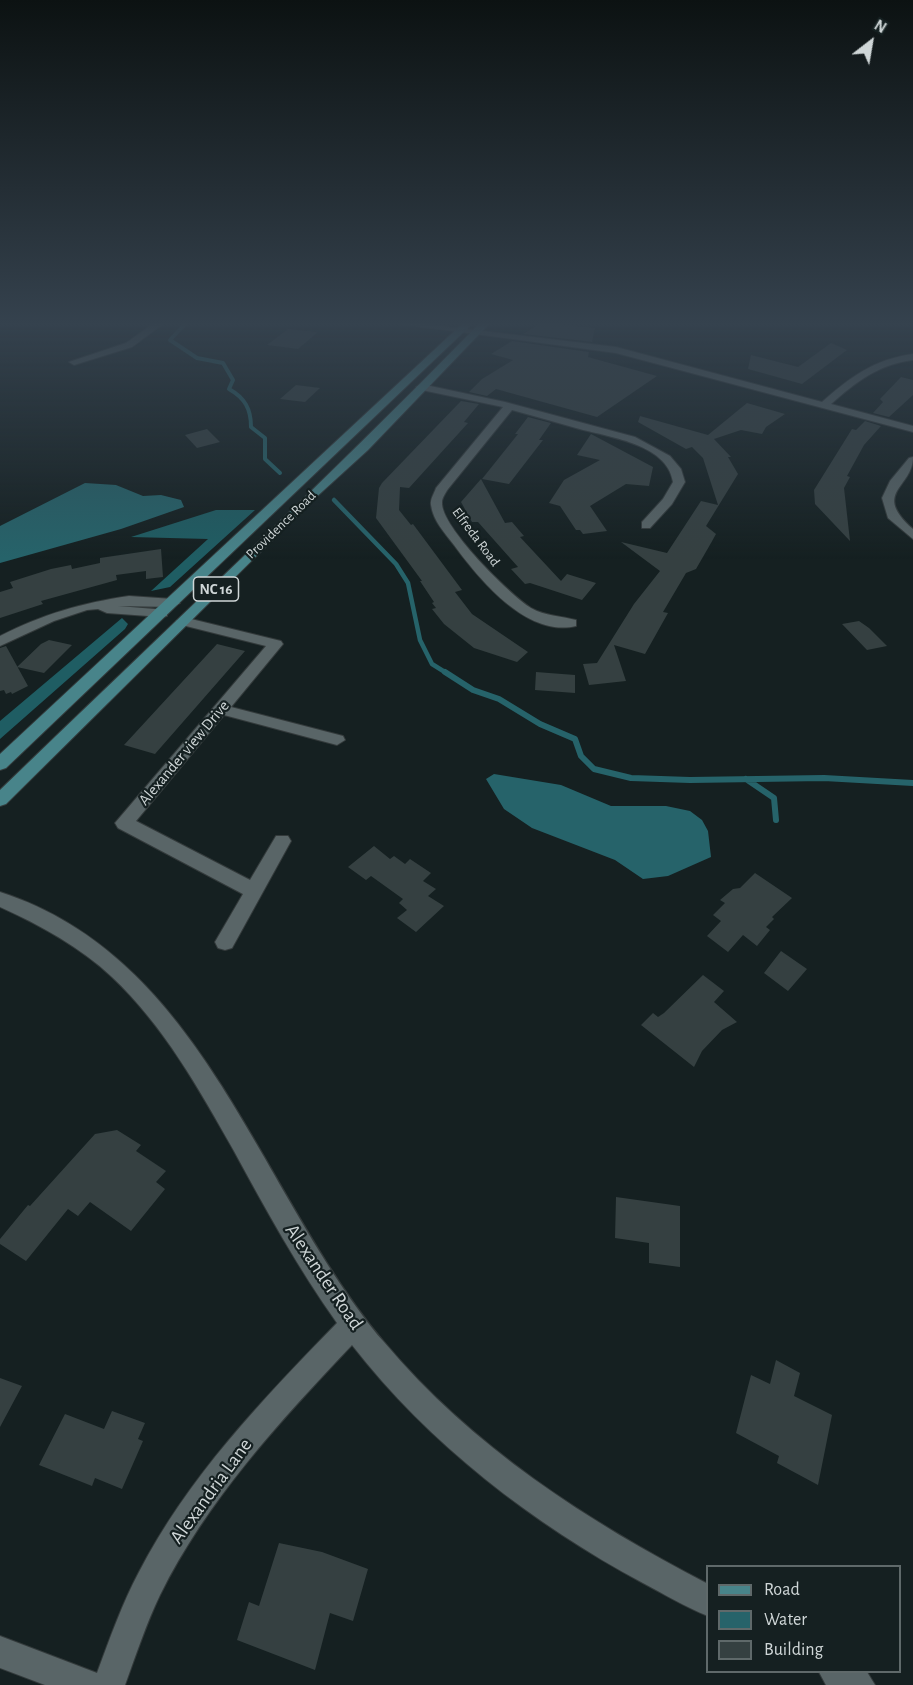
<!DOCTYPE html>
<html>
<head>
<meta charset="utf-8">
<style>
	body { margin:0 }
	#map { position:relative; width:913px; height:1685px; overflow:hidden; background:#152021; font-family:"Alegreya Sans",sans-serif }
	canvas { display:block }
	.legend { position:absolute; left:706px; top:1565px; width:195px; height:108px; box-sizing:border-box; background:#152021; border:2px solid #5f696a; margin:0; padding:8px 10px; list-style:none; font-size:18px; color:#cfd6d7 }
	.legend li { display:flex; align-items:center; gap:12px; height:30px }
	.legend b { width:30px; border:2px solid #5f696a }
	.north { position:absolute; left:841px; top:12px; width:60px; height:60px; -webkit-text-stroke:4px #152021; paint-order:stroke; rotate:31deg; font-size:16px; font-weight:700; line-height:24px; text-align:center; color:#cfd6d7 }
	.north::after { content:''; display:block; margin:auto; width:21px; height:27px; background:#cfd6d7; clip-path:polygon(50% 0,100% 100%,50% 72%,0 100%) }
</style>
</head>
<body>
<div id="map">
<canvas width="913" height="1685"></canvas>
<ul class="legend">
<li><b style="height:8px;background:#48848a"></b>Road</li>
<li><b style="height:16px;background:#26636a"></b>Water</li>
<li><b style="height:16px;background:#354041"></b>Building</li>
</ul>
<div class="north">N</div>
</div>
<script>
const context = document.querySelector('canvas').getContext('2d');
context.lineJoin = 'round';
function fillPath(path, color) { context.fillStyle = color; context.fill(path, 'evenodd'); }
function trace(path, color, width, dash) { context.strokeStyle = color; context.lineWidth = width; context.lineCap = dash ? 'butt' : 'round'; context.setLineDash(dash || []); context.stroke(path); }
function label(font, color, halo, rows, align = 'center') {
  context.font = font + ' "Alegreya Sans",sans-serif'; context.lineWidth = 4.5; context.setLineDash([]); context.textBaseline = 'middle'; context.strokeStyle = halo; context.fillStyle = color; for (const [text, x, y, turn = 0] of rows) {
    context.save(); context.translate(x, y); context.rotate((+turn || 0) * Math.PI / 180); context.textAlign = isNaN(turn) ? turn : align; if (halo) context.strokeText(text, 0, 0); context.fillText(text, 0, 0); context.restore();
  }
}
const forest = new Path2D(`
	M216,510h39l-85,77 -19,4 57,-52 -77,-2z
	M122,618l6,6 -3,5 -125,110v-18z`);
const water = new Path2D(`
	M85,483l31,2 27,11 18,-1 20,5 3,7 -63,22 -121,34v-37z
	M494,774l67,11 50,21h55l24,5 12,9 6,11 3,26 -43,19 -25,3 -28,-19 -83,-32 -28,-19 -18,-30z`);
const streamFar2 = new Path2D(`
	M185,324l-15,16 27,18 26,5 10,17 -4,9c16,9 22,20 22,38l14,11v21l15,14`);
const streamFar1 = new Path2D(`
	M334,500l62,64 12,19 12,57 12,24 16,10`);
const stream = new Path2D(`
	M445,672l28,18 26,9 41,25 35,15 6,17 13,13 37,9 59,2 134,-2 89,5
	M746,779l28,19 2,22`);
const building = new Path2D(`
	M539,324h18l38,4 -3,14 -69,-8z
	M288,329l30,3 -20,17 -31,-4z
	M512,341l77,11 -1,5 69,19 -60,41 -101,-28 -9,7 -18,-4 13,-13 31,-19 -22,-6z
	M831,343l16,7 -45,34 -54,-15 3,-14 47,12z
	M901,377l12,3v15l-24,22 -16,-4 10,-11 -3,-3z
	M296,385l24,3 -15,14 -25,-3z
	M461,401l18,3 -15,18 4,1 -59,65 -9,-1 -1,23 12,15 2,-1 49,66 -7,2 17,22 56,38 -11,10 -43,-14 -30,-24 -12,-15 4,-1 -4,-5 2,-1 -14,-21h2l-46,-63 3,-30 3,-5z
	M747,403l38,11 -19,13 -4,7 -21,-4 -27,9 17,18h-3l10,17 -32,52 10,8 -5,9 -15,26 -10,4 -23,39 5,1 -23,41 -31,-9 12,36 -37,4 -6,-21 14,-1 37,-59 26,-33 -39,-29 46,11 34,-52 17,4 -15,-47 -11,-11 -6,2 -48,-27 2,-6 68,19z
	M528,417l23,6 -12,17h4l-34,44 -27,-5 36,-45h-3z
	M865,421l16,5 -17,19 -17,31 3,1 -6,11 6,53 -35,-37 -1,-14 38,-61 4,1z
	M207,429l13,13 -23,6 -12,-13z
	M591,434l62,33 -4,19 -23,-2 -36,22 17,25 -24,3 -3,-4h-4l-16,-24 -11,-3 15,-23 36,-20 -23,-5z
	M481,479l24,44 7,-1 12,14 -4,1 41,44 6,-7 29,9 -14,17 -52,-17 -5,1 -14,-15 7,-2 -40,-45h-6l-11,-20z
	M161,549l2,28 -17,2v-8l-30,4 1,5 -76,21 2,3 -43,14v-26l13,-4 -3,-6 41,-13 20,-4 1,4 28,-6v-5z
	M859,621l10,7 18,18 -20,4 -25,-26z
	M49,640l23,5 -28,28 -27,-6 24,-23z
	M217,644l28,7 -90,103 -31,-9z
	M6,646l22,40 -16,8 -1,-2 -5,2 -2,-4 -4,1v-43z
	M536,672l39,3v18l-40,-3z
	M374,846l16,13 4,-3 11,8 5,-5 21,14 -8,8 13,8 -8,7 16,10 -28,26 -19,-14 10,-8 -8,-7 4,-4 -32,-23 -5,4 -18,-13z
	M755,873l37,25 -20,19 2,2 -8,8 4,3 -13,16 -14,-11 -15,17 -21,-16 14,-15 -8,-6 12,-12 -5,-3 13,-11 7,-1z
	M781,951l26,18 -19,22 -24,-18z
	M703,975l21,16 -10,11 23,20 -15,8 -20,21 -8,16 -53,-42 12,-12 5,4 6,-4z
	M117,1130l24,15 -5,6 30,20 -10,11 9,7 -34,42 -41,-29 -12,14 -10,-7 -42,52 -26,-17v-5l28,-34 2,1 65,-72z
	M616,1197l64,9v61l-31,-4v-20l-34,-5z
	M776,1360l24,13 -6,23 38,19 -14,70 -41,-22 2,-7 -43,-23 15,-58 19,9z
	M0,1378l22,8 -22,41z
	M112,1411l33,12 -7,16 5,2 -21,48 -27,-11 -3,8 -53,-21 26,-51 39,15z
	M279,1543l43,9 46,17 -15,52 -23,-8 -15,57 -78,-30 12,-38 10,4z`);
const minor = new Path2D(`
	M153,324h10l-31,23 -58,18 -5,-3 57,-19z
	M401,324h23l192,23 206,55c28,-25 53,-43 91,-48v6c-34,4 -57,22 -82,44l82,22v6l-297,-79z
	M421,384l84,18 130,35 35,19 11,13 4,13 -13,22 -22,24h-8v-6l21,-23 10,-17c-6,-39 -66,-45 -97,-54 -21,-6 -42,-12 -64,-18l-64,79c-2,3 -6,9 -6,13 -2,24 68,93 89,106 14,8 30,8 45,12v6c-49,12 -97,-47 -122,-81 -9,-12 -21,-24 -23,-40 -1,-6 3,-11 5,-17l67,-81 -86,-18 -1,-2z
	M913,457c0,31 -42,35 0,72v10l-25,-21 -6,-20 8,-17 19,-23z
	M129,596l44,3 7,4 -7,4 -55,-1 49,4v6l-5,1 -55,-4 -9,-4 -11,1 -33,11 -54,25v-10c43,-22 82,-33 129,-40z
	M183,617l98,24 2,3 -52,63 112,29 2,4 -8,5 -113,-30 -88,106 114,59 26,-44h12l3,5 -59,107 -7,2 -7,-2 -3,-6 28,-48 -125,-66 -3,-5 151,-177 -88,-22 -2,-3z
	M0,892c205,66 258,301 384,450 88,105 203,179 324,242v32c-23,-9 -44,-22 -65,-33 -110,-59 -214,-139 -291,-238 -72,76 -145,155 -192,250 -14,29 -24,60 -35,90h-80l-45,-17v-32l97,37c13,-35 25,-69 42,-101 49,-95 124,-173 198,-249 -39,-55 -71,-113 -103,-172 -35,-62 -70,-125 -122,-174 -32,-30 -72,-52 -112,-70z
	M819,1672h48l8,13h-49z`);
const major = new Path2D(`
	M462,324l9,1 -465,443 -6,2v-16z
	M479,324h10l-121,126 -55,50 -307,304 -6,2v-16c160,-155 324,-307 479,-466z`);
const farStreetnames = [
	["Providence Road",281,525,-44],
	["Elfreda Road",476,537,53]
];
const shields = [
	[216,589,45]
];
const shieldNames = [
	["NC 16",216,589]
];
const streetNames = [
	["Alexander view Drive",184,753,-50]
];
const nearStreetnames = [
	["Alexander Road",324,1277,56],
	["Alexandria Lane",211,1491,-54]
];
fillPath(forest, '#1f5d63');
fillPath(water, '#26636a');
trace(streamFar2, '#26636a', 4);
trace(streamFar1, '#26636a', 4.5);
trace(stream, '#26636a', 6);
fillPath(building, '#354041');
trace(minor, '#333a3b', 2);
trace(major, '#333a3b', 2);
fillPath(minor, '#596567');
fillPath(major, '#48848a');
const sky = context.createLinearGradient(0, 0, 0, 559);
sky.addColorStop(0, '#0c1212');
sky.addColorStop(0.58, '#35424e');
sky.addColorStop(1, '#35424e00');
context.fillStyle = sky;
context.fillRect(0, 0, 913, 559);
label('14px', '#cfd6d7', '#152021', farStreetnames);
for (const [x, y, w] of shields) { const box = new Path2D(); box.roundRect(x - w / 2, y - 12, w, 24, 4.5); context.fillStyle = '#152021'; context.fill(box); trace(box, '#cfd6d7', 1.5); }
label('bold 15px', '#cfd6d7', null, shieldNames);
label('16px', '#cfd6d7', '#152021', streetNames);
label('20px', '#cfd6d7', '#152021', nearStreetnames);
</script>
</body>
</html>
